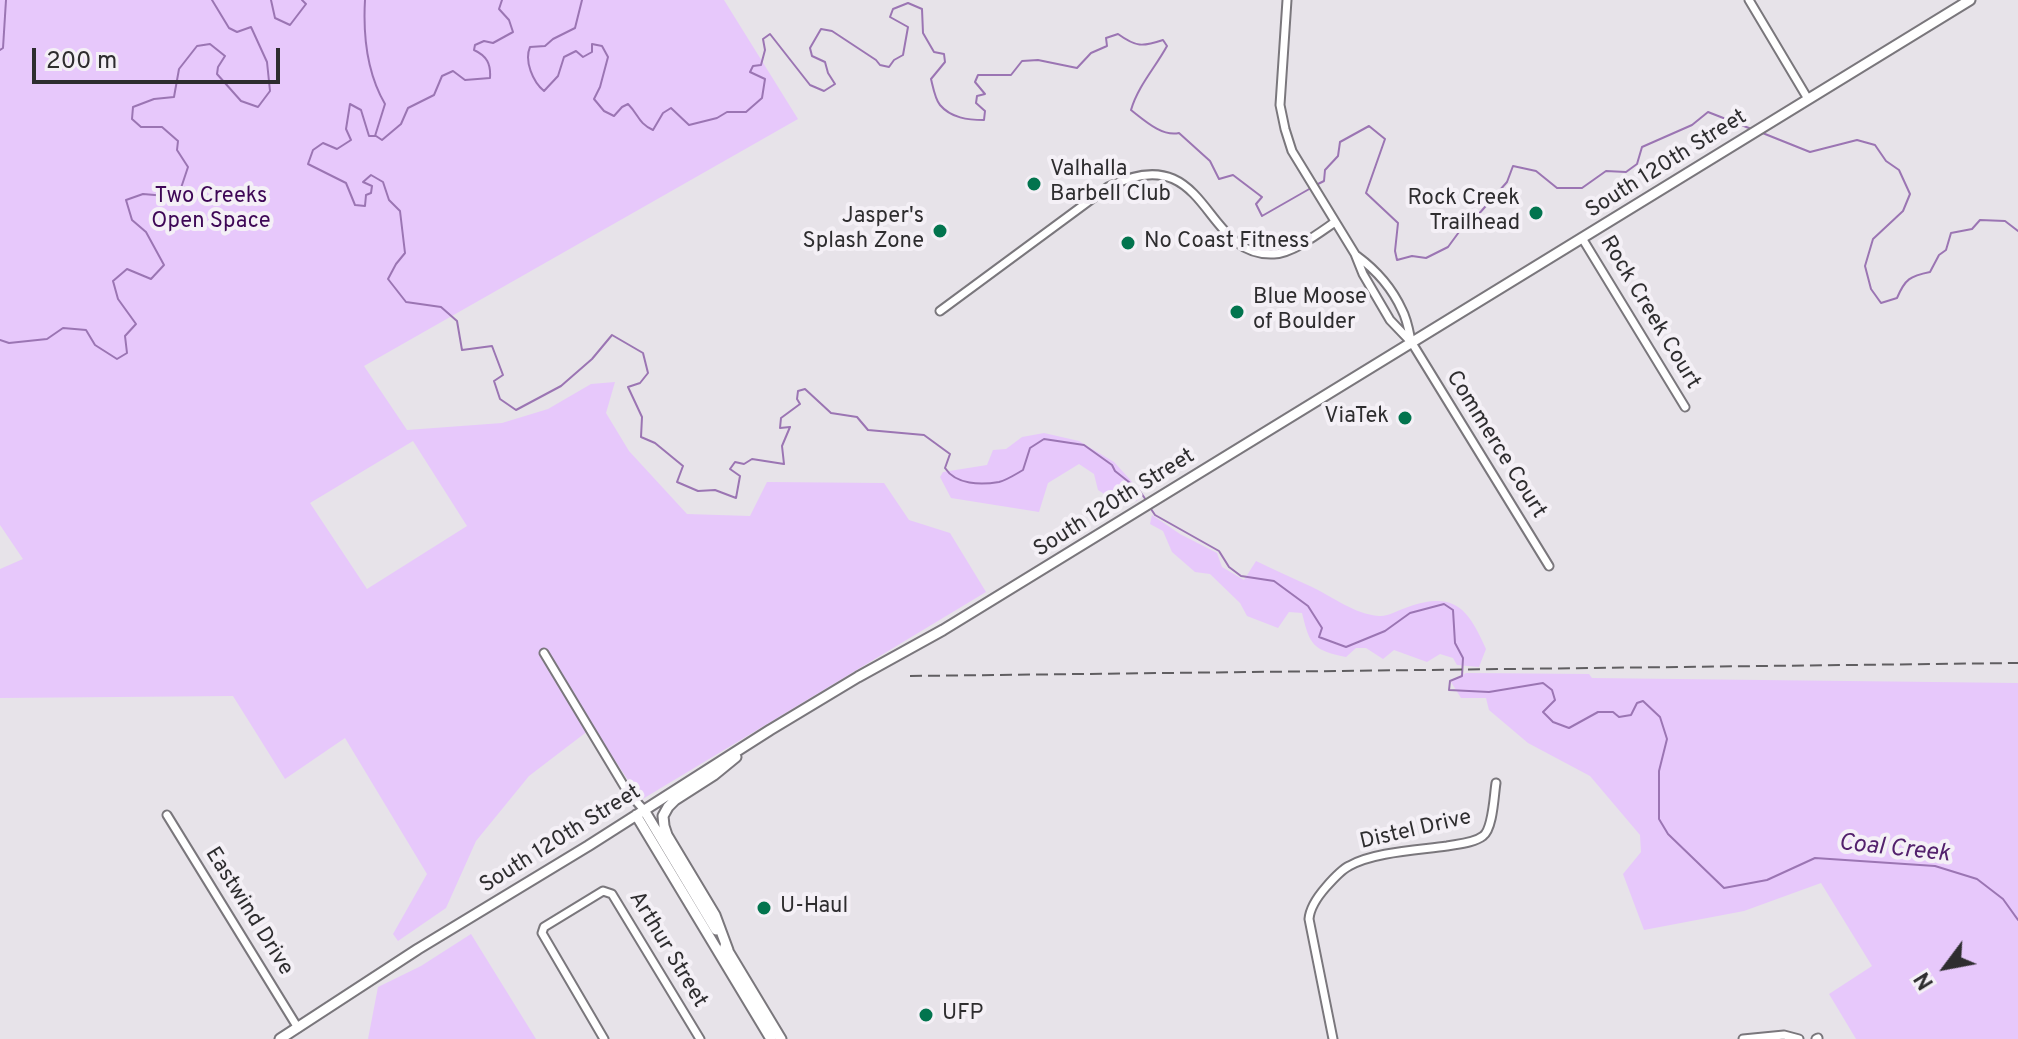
<!DOCTYPE html>
<html>
<head>
<meta charset="utf-8">
<style>
	body { margin:0 }
	#map { position:relative; width:2018px; height:1039px; overflow:hidden; background:#e7e3e9; font-family:Overpass,sans-serif }
	canvas { display:block }
	.north { position:absolute; left:1906px; top:927px; width:80px; height:80px; -webkit-text-stroke:6px #f4f0f6; paint-order:stroke; rotate:238deg; font-size:22px; font-weight:700; line-height:32px; text-align:center; color:#2e2d2f }
	.north::after { content:''; display:block; margin:auto; width:28px; height:36px; background:#2e2d2f; clip-path:polygon(50% 0,100% 100%,50% 72%,0 100%) }
	.scale { position:absolute; left:32px; top:48px; width:248px; height:36px; box-sizing:border-box; border:4px solid #2e2d2f; border-top:0; padding-left:10px; font-size:24px; line-height:28px; white-space:nowrap; color:#2e2d2f; -webkit-text-stroke:6px #f4f0f6; paint-order:stroke }
</style>
</head>
<body>
<div id="map">
<canvas width="2018" height="1039"></canvas>
<div class="north">N</div>
<div class="scale">200 m</div>
</div>
<script>
const context = document.querySelector('canvas').getContext('2d');
context.lineJoin = 'round';
function fillPath(path, color) { context.fillStyle = color; context.fill(path, 'evenodd'); }
function trace(path, color, width, dash) { context.strokeStyle = color; context.lineWidth = width; context.lineCap = dash ? 'butt' : 'round'; context.setLineDash(dash || []); context.stroke(path); }
function label(font, color, halo, rows, align = 'center') {
  context.font = font + ' Overpass,sans-serif'; context.lineWidth = 8; context.setLineDash([]); context.textBaseline = 'middle'; context.strokeStyle = halo; context.fillStyle = color; for (const [text, x, y, turn = 0] of rows) {
    context.save(); context.translate(x, y); context.rotate((+turn || 0) * Math.PI / 180); context.textAlign = isNaN(turn) ? turn : align; if (halo) context.strokeText(text, 0, 0); context.fillText(text, 0, 0); context.restore();
  }
}
const green = new Path2D(`
	M0,0h724l74,119 -434,247 43,64 95,-7 46,-14 43,-25 24,-2 -9,31 23,38 58,63 63,2 17,-34 117,1 25,37 41,13 36,59 -345,208 -48,-73 -64,49 -53,65 -30,67 -48,33 -5,-7 34,-60 -82,-136 -60,41 -52,-83 -233,2v-129l23,-10 -23,-34zM413,441l54,85 -100,63 -57,-86z
	M1044,433l35,8 35,21 30,33 -8,6 -16,3 -22,-14 -4,-16 -15,-10 -31,19 -9,29 -88,-14 -11,-21 3,-5 44,-7 6,-15 13,-1 16,-12z
	M1152,515l28,19 37,19 5,14 22,13 12,-19c18,9 37,17 56,26 21,10 42,27 67,29 8,1 20,-6 29,-9 46,-16 60,1 78,42l-7,18 -22,-2 -4,-7 -13,-4 -13,8 -33,-12 -11,9 -17,-11h-10l-10,9c-33,-7 -36,-11 -44,-44l-13,-1 -11,16 -31,-12 -7,-13 -30,-29 -15,-2 -23,-20 -9,-21 -13,-7z
	M1466,673l123,1 3,4 426,5v356h-162l-27,-45 43,-28 -51,-83 -77,28 -100,19 -21,-56 18,-22 -1,-17 -50,-59 -62,-33 -39,-33 -3,-12h-25l-10,-16z
	M471,934l65,105h-168l10,-52 43,-21z`);
const stream = new Path2D(`
	M271,0l4,18 15,7 16,-21 -4,-4
	M365,0c-2,35 2,73 20,104l-10,32h-6l-8,-26 -11,-6 -4,25 5,11 -14,9 -14,-6 -10,7 -5,14 38,19 9,22 10,1 1,-11 5,-2 1,-7 -9,-4 8,-7 12,7 6,18 11,11 5,42 -9,11 -8,15 18,23 35,5 16,14 5,29 30,-4 11,29 -9,6 6,18 16,11 45,-24 31,-27 20,-24 31,18 5,20 -8,10 -12,4 14,30 -1,20 14,6 28,23 -6,16 21,9 17,-1 21,8 4,-22 -10,-7 5,-7 9,2 8,-5 32,5 -2,-18 8,-19 -10,1 1,-10 19,-14 -3,-5 1,-8 7,-2 26,24 26,4 11,13 56,5 26,19 -5,14c11,17 36,17 54,14 8,-2 17,-8 24,-12l7,-22 14,-9 40,6 28,20 3,6 24,19 7,10
	M582,0l-7,28 -22,11 -8,7 -15,1c-6,14 3,35 14,44l14,-15 6,-19 12,-6 7,6 9,-5v-8l10,2 6,11 -8,30 -6,12 10,12 10,5 8,-9 6,-3c11,11 10,19 25,26l10,-17 8,-5 18,17 28,-7 10,-6h19l16,-14 3,-19 -15,-7 3,-6 8,-1 4,-15 -2,-11 7,-5 40,51 14,6 11,-7 -7,-11 -3,-11 -13,-6 -2,-8 11,-19 11,2 44,29 4,5 9,2 5,-7 9,-5 5,-28 -18,-10 3,-8 15,-6 14,6 1,24 11,19 10,2 1,8 -14,17c2,8 4,20 9,26 11,13 28,15 44,15l1,-9 -9,-8 1,-7 8,-2 -10,-12 3,-7h33l11,-14 16,-1 39,8 14,-15 16,-7 -1,-8 12,-4c18,13 24,13 45,6l4,6c-12,22 -29,40 -36,64 13,10 31,27 48,23l31,28 9,18 14,-4 29,22 -6,7 6,12 49,-28
	M0,50l3,-2 3,-48
	M1760,132l50,20 47,-12 18,5 11,16 13,9 11,24 -7,17 -30,28 -8,27 6,23 10,14 16,-5c8,-19 13,-22 33,-26l9,-17 7,-5 5,-17 21,-4 8,-9 25,1 13,10
	M376,136l6,4 19,-16 7,-16 26,-13 8,-19 11,-5 12,9 25,-2c1,-14 -3,-22 -16,-28l1,-5 9,-4 9,2 20,-11 -4,-12 -10,-11 3,-9
	M1316,185l8,-4 1,-11 13,-14 2,-14 29,-16 16,13 -19,54 32,30 -3,28 2,9 15,-4 14,2 22,-11 11,-15 18,-16 30,-34 6,-16 23,5 21,17h25l24,-17 20,1 11,-8 5,-17 50,-22 16,-13 46,18
	M0,340l9,3 38,-4 16,-11 23,2 9,15 22,14 10,-6 -2,-17 11,-12 -18,-25 -5,-18 14,-12 24,10 13,-14 -18,-33 -14,-12 -6,-20 17,-6 35,3 10,-30 -11,-17 1,-9 -16,-14h-21l-9,-8 1,-12 21,-8 20,-2 5,-28 18,-23 13,-2 15,12 -7,11 -1,7 24,27 17,6 12,-16 -3,-29 -16,-35 -14,5 -8,-4 -17,-28
	M1149,506l6,9 64,36 10,16 12,9 33,5 34,25 14,22 -3,9 27,10 39,-16 25,-18 34,-9 9,6 2,33 8,15 -1,18 -12,5 -1,9 40,2 54,-9 9,7 3,10 -12,12 10,10 16,6 29,-16h15l6,5 12,-2 6,-12 6,-2 17,16 7,22 -8,32v48l9,15 56,54 43,-8 48,-22 120,8 42,13 26,20 15,21`);
const street = new Path2D(`
	M1287,0l-7,105 5,24 7,22 63,103 8,20 27,46 22,23 137,223
	M1749,0l59,99
	M1582,238l103,169
	M1357,256c19,14 35,32 45,54 5,9 7,21 9,31
	M940,311l168,-124c102,-51 93,71 166,67 19,-1 45,-21 61,-32
	M544,653l83,138 17,19
	M167,815l131,213
	M604,1039l-62,-106 2,-6 59,-36 9,3 88,145
	M1333,1039l-24,-120c1,-12 10,-24 17,-32 7,-8 15,-17 23,-21 24,-14 70,-16 98,-20 10,-2 27,-3 36,-10 10,-7 11,-41 13,-53
	M1743,1039l41,-4 15,4
	M1816,1039l2,-1`);
const secondary = new Path2D(`
	M644,810l72,120
	M636,815l135,224
	M725,946l56,93
	M728,950l-13,-35 -48,-80 -3,-9 -1,-10 5,-9 7,-7 39,-25 22,-18
	M280,1039l138,-90 170,-103 182,-116 88,-53 85,-47 1027,-630`);
const rail = new Path2D(`
	M910,676l1108,-13`);
const markers = [
	[1034,184,8,"#02744e"],
	[1536,213,8,"#02744e"],
	[940,231,8,"#02744e"],
	[1128,243,8,"#02744e"],
	[1237,312,8,"#02744e"],
	[1405,418,8,"#02744e"],
	[764,908,8,"#02744e"],
	[926,1015,8,"#02744e"]
];
const streetNames = [
	["South 120th Street",1667,165,-32],
	["Rock Creek Court",1649,313,59],
	["Commerce Court",1495,445,58],
	["South 120th Street",1115,504,-32],
	["Distel Drive",1416,831,-13],
	["South 120th Street",561,840,-32],
	["Eastwind Drive",248,912,58],
	["Arthur Street",667,950,59]
];
const poiNames = [
	["Valhalla",1050,171],
	["Barbell Club",1050,196],
	["Rock Creek",1520,200,"right"],
	["Trailhead",1520,225,"right"],
	["Jasper's",924,218,"right"],
	["Splash Zone",924,243,"right"],
	["No Coast Fitness",1144,243],
	["Blue Moose",1253,299],
	["of Boulder",1253,324],
	["ViaTek",1389,418,"right"],
	["U-Haul",780,908],
	["UFP",942,1015]
];
const parkNames = [
	["Two Creeks",211,198],
	["Open Space",211,223]
];
const waterNames = [
	["Coal Creek",1894,850,6]
];
fillPath(green, '#e7c8fb');
trace(stream, '#9b75b3', 2);
trace(street, '#7a777c', 11);
trace(secondary, '#7a777c', 13);
trace(street, '#fff', 7);
trace(secondary, '#fff', 9);
trace(rail, '#605e61', 2, [12, 6]);
for (const [x, y, r, color] of markers) { const dot = new Path2D(); dot.arc(x, y, r, 0, 2 * Math.PI); context.fillStyle = color; context.fill(dot); trace(dot, '#f4f0f6', 3); }
label('22px', '#2e2d2f', '#f4f0f6', streetNames);
label('22px', '#2e2d2f', '#f4f0f6', poiNames, 'left');
label('22px', '#3e0756', '#f4f0f6', parkNames);
label('italic 24px', '#53216d', '#f4f0f6', waterNames);
</script>
</body>
</html>
